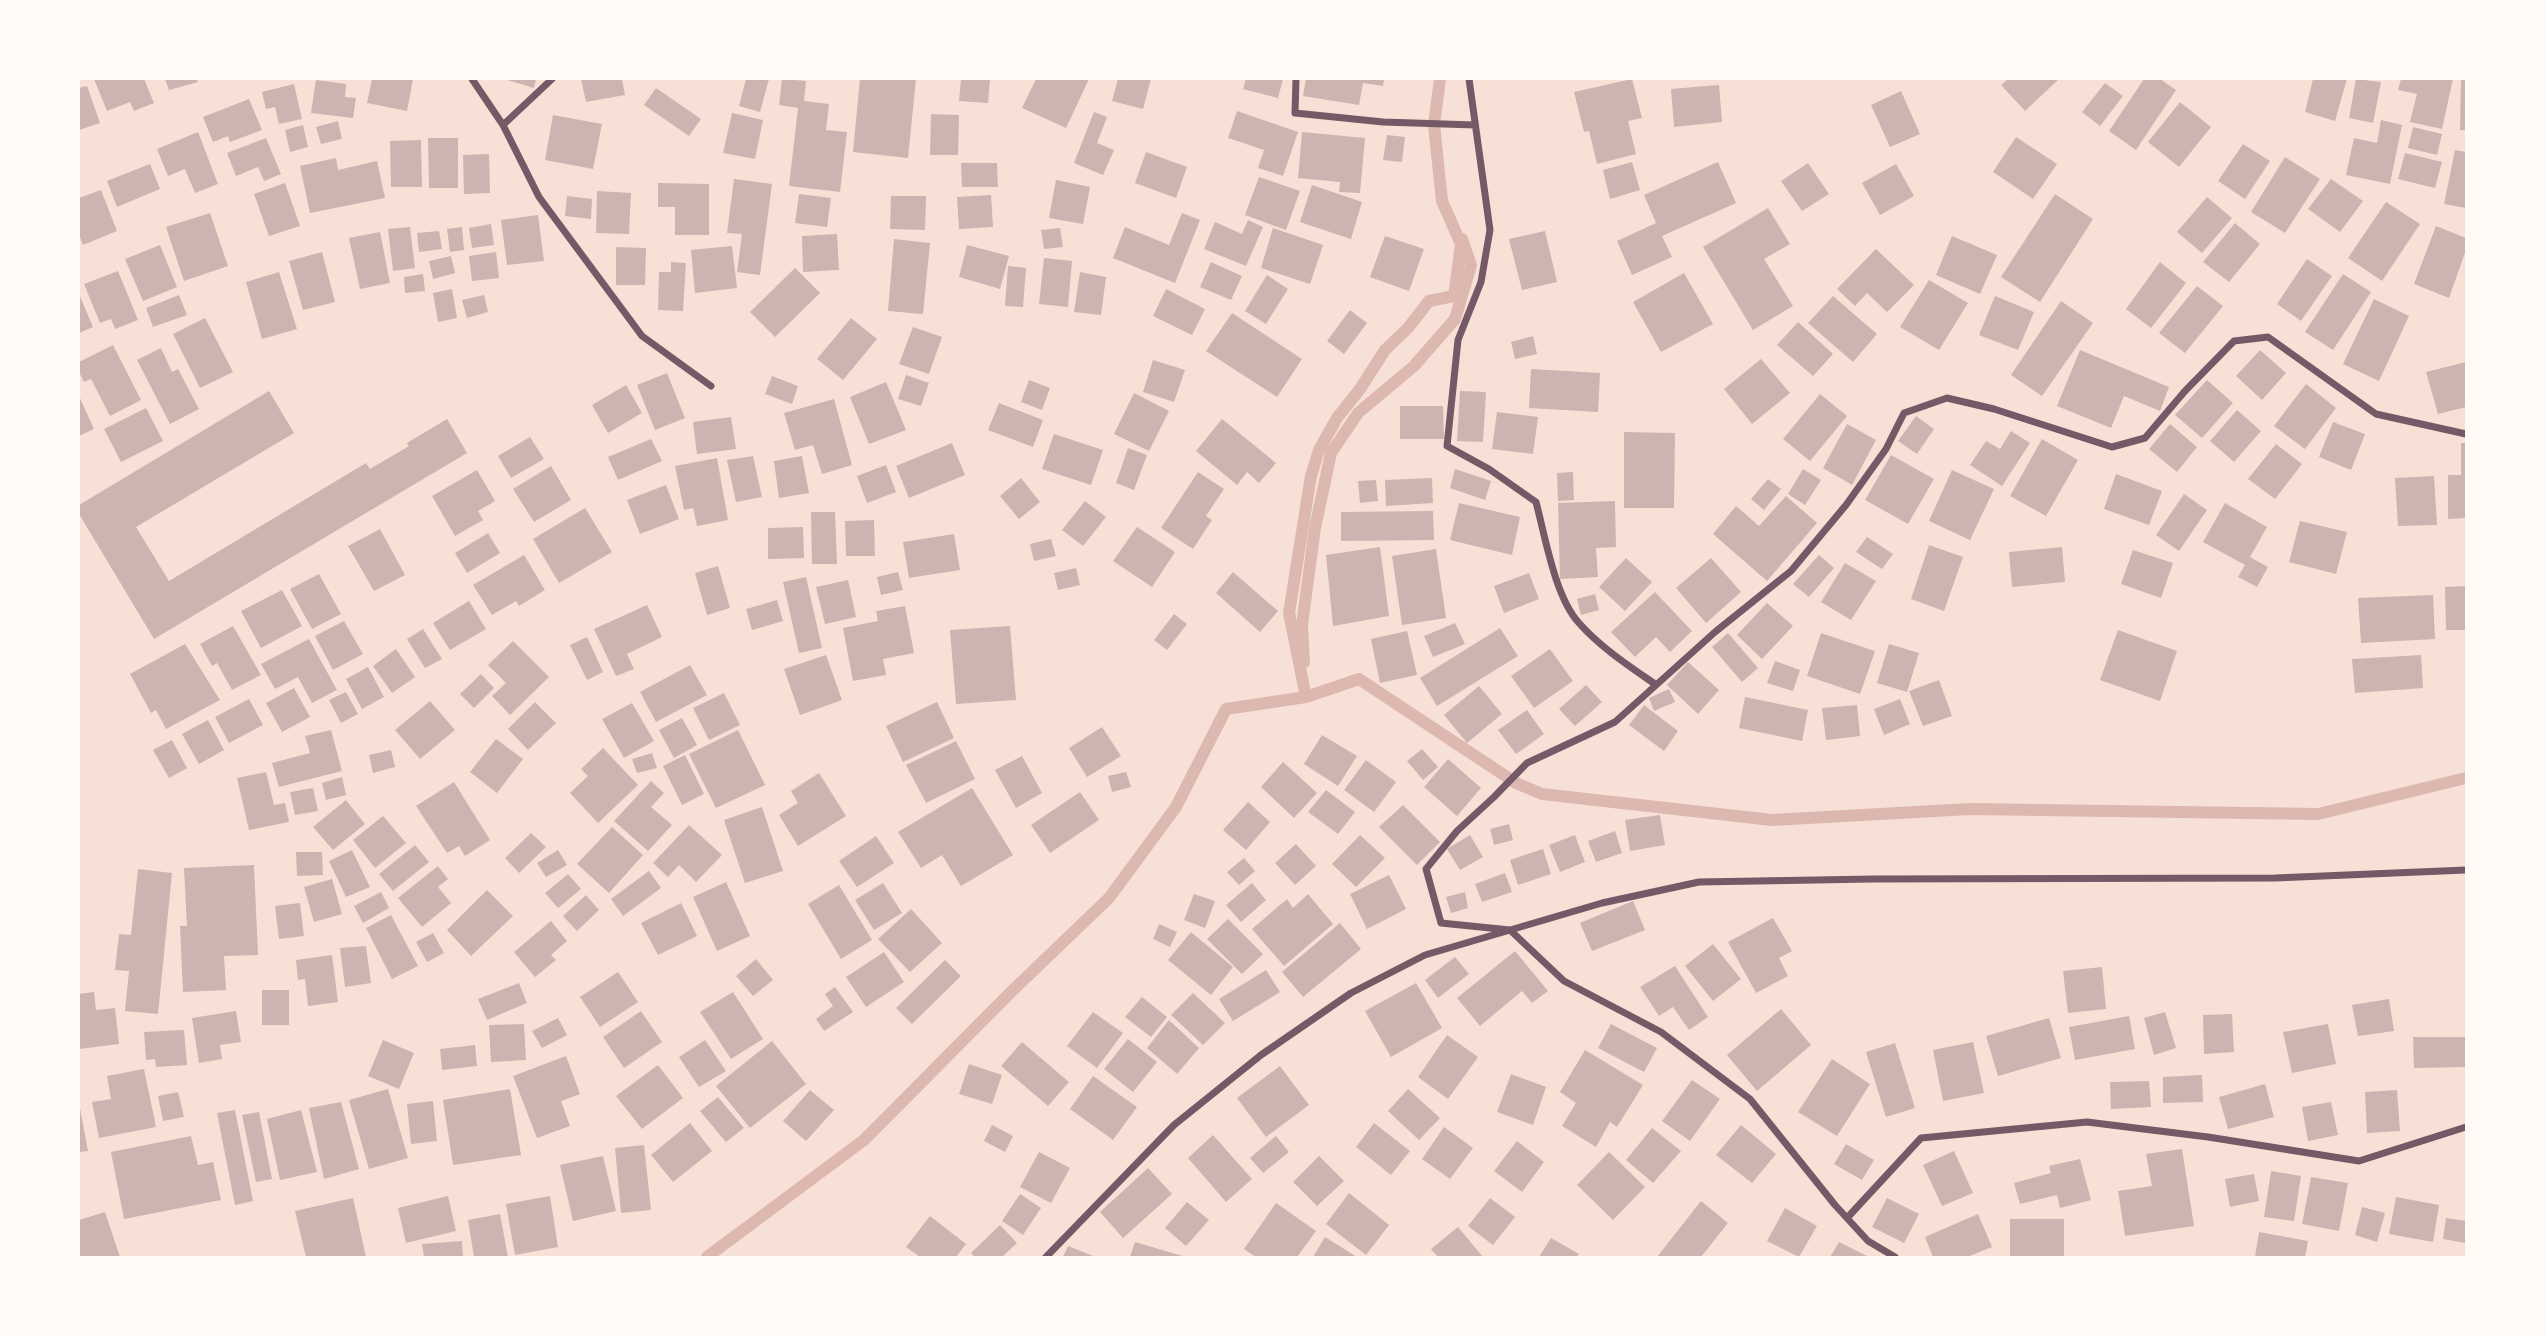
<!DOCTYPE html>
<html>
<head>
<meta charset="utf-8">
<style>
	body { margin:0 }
	#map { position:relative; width:2545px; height:1336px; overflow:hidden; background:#f7e1d7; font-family:Helvetica,sans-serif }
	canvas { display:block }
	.frame { position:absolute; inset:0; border:80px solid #fffaf5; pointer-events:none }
</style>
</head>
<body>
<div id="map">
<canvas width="2545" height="1336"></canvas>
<div class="frame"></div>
</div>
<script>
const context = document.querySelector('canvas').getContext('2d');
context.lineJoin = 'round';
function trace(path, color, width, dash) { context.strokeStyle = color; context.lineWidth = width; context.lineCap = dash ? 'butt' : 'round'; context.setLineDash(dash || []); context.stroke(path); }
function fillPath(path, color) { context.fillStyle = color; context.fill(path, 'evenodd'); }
const stream = new Path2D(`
	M1304,662l-2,-37 13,-97 16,-75 27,-40 56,-47 41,-47 16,-54 -9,-26
	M1306,697l-17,-84 22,-137 8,-26 18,-32 23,-29 25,-39 23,-22 21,-27 25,-5 7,-52 -19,-43 -8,-76 6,-46
	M707,1257l157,-117 148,-149 97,-93 67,-91 50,-98 80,-12 53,-18 157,104 26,11 230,26 198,-11 348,5 148,-36`);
const building = new Path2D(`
	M94,79h50l10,24 -20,8 -4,-9 -23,9z
	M165,79h32l1,3 -29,8z
	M372,79h41l-6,32 -40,-8z
	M504,79h32l-2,9z
	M581,79h41l3,16 -39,7z
	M746,79h23l-9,33 -21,-6z
	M782,79l24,2 -2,20 25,3 -3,26 21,2 -7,60 -51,-6 9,-78 -19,-3z
	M860,79h56l-8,79 -55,-6z
	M961,79h29l-2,24 -29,-2z
	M1036,79h53l-23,49 -44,-20z
	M1118,79h33l-8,30 -31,-8z
	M1246,79h37l-5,19 -35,-9z
	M1306,79h78l-1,7 -20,-3 -4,22 -56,-9z
	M1632,79l10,39 -14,3 8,33 -39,10 -8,-33 -5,1 -10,-40z
	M2008,79h51l-34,32 -24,-26z
	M2144,79h16l16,11 -40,60 -27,-19z
	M2313,79h34l-12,42 -30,-9z
	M2356,79l25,3 -8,41 -24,-5z
	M2401,79h52l-11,50 -32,-7 7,-28 -19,-4z
	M316,80l30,4 -1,13 11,1 -3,20 -42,-5z
	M2461,80h5v50h-6z
	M2105,83l18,13 -23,30 -18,-14z
	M294,84l8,35 -23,5 -4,-17 -9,2 -4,-17z
	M1719,85l3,37 -48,5 -3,-38z
	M87,86l13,37 -21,7v-42z
	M656,88l45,31 -12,17 -45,-31z
	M1901,91l19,43 -30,13 -19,-42z
	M249,99l13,31 -32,12 -2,-6 -15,6 -10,-25z
	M2180,102l31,25 -32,40 -31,-25z
	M1237,111l61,21 -15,44 -25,-8 6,-18 -36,-12z
	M1094,112l13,5 -10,26 17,7 -11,25 -29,-12z
	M732,113l31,7 -8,39 -32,-6z
	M931,114l28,1 -1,40h-28z
	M553,115l49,9 -9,45 -48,-9z
	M2381,120l21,5 -12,59 -44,-9 8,-37 23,5z
	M338,121l4,18 -21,5 -5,-17z
	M303,125l5,22 -18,5 -5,-22z
	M2413,127l29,7 -5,21 -29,-7z
	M198,132l20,52 -23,9 -10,-24 -17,7 -11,-27z
	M1302,132l63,6 -5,55 -21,-1 1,-10 -42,-4z
	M1387,135l18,2 -3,25 -19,-2z
	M2016,137l41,27 -24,35 -40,-27z
	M266,138l15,36 -17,7 -6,-14 -22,9 -9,-23z
	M428,138h30v50h-29z
	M421,140l1,47h-31l-1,-46z
	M2243,144l27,17 -25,38 -27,-18z
	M2455,150l11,2v56l-22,-4z
	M1146,152l41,15 -11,31 -41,-15z
	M2405,153l37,9 -7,26 -37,-9z
	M489,154l1,39 -26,1 -1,-39z
	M2285,157l35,22 -35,54 -34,-21z
	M336,158l2,12 39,-9 8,37 -75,15 -10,-47z
	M1632,162l8,28 -30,9 -7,-29z
	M1718,162l18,41 -74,33 10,21 -40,18 -15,-34 39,-18 -12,-28z
	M961,163h36l1,24h-36z
	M1808,163l21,31 -27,17 -21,-30z
	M150,164l10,25 -43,18 -10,-26z
	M1896,164l18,32 -34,19 -18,-32z
	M1259,177l41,14 -14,39 -41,-15z
	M734,179l38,5 -12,91 -23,-3 5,-38 -15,-1z
	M2331,179l32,22 -23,31 -32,-23z
	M1056,180l34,7 -7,37 -34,-6z
	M285,183l15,43 -31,10 -15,-42z
	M658,183l51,1v51h-34v-28h-17z
	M1312,185l50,17 -11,37 -51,-17z
	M101,190l16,41 -34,14 -4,-10v-37z
	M597,191l34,2 -2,41 -33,-1z
	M799,194l32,4 -4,29 -32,-4z
	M2055,194l38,25 -53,83 -39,-25z
	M991,195l2,32 -34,2 -2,-32z
	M567,196l25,3 -1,20 -26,-3z
	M891,196h35l-1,34 -35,-1z
	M2207,197l25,21 -30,35 -25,-21z
	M2386,202l34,22 -38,57 -34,-23z
	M1768,208l22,36 -26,15 29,47 -40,24 -50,-83z
	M210,213l18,53 -44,15 -18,-54z
	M1182,213l18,7 -25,63 -62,-25 12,-31 44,18z
	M538,215l6,46 -37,4 -6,-45z
	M1248,220l15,7 -17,39 -42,-17 11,-27 27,12z
	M2235,223l25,21 -31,38 -26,-20z
	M491,224l3,21 -22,3 -3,-20z
	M2436,226l30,12v12l-17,48 -35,-14z
	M410,227l5,41 -22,3 -5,-42z
	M462,227l2,23 -14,2 -3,-23z
	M1060,228l3,19 -19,2 -3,-19z
	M1273,228l50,17 -13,39 -49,-16z
	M439,231l3,18 -23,3 -2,-19z
	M1545,231l12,51 -35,8 -13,-51z
	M380,232l10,51 -30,6 -11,-51z
	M837,234l2,36 -36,2 -1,-36z
	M1385,236l39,13 -15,42 -39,-14z
	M1952,236l45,19 -17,39 -44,-19z
	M894,239l36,4 -7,71 -35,-3z
	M160,245l17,42 -34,14 -18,-42z
	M967,245l42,11 -9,33 -41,-12z
	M732,246l5,42 -42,5 -4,-43z
	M616,247l30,1 -1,37h-29z
	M1876,249l38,36 -27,27 -20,-19 -12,13 -18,-17z
	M322,252l13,50 -32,8 -14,-49z
	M496,252l3,26 -27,3 -3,-25z
	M451,256l4,17 -22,6 -4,-18z
	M1044,258l28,3 -4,46 -29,-3z
	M2307,259l25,17 -31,45 -24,-17z
	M671,262l15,1 -3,48 -25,-1 1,-38h12z
	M1211,262l31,14 -11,24 -31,-13z
	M2160,262l26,21 -35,45 -25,-19z
	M1008,266l18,2 -3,39 -18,-1z
	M795,268l25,25 -45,44 -25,-25z
	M118,271l20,49 -23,9 -4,-10 -11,4 -16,-39z
	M279,272l18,57 -35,10 -16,-57z
	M1080,272l26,5 -5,38 -27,-3z
	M1684,273l29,51 -52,28 -28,-50z
	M423,274l2,17 -20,2 -1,-16z
	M2343,274l28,18 -38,58 -28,-18z
	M1267,275l21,14 -22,35 -21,-13z
	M1929,280l39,23 -29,47 -39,-23z
	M2197,286l26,20 -38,47 -26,-20z
	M452,289l5,29 -19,4 -5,-29z
	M1166,289l39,20 -13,26 -39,-19z
	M79,294l14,33 -14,6z
	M179,295l8,20 -34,12 -7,-19z
	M484,295l4,17 -21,6 -5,-18z
	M1833,296l44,38 -24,28 -45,-39z
	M1995,296l39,16 -16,38 -39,-15z
	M2374,299l35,17 -30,65 -36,-17z
	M2061,301l32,22 -51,73 -31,-21z
	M1350,310l17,13 -23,31 -17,-13z
	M1232,313l70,46 -25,38 -71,-46z
	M205,318l28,54 -33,16 -27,-54z
	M851,318l26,21 -34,41 -26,-21z
	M1798,322l35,32 -20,22 -36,-31z
	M913,327l29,10 -13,37 -30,-10z
	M1533,336l4,18 -22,5 -4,-17z
	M113,345l28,55 -31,16 -19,-37 -7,3 -5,-10v-10z
	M161,348l11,24 6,-3 21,40 -29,15 -33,-64z
	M2080,350l89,37 -9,24 -36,-15 -13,32 -54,-22z
	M2260,350l26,23 -24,27 -26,-24z
	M1761,359l29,34 -38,31 -28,-35z
	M1153,360l32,10 -11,32 -31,-10z
	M2466,362v45l-28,7 -12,-42z
	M1531,369l69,4 -2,39 -69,-4z
	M667,373l18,45 -30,12 -18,-45z
	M906,375l23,8 -8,23 -23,-7z
	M772,376l26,10 -6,18 -27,-10z
	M1029,380l21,8 -8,22 -21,-8z
	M2207,380l26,23 -31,35 -27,-23z
	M886,382l20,48 -37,14 -19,-47z
	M2306,384l30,24 -31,41 -31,-23z
	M626,385l16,28 -34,20 -16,-28z
	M269,391l25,42 -158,94 33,54 197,-118 4,6 39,-23 -2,-3 40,-24 20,34 -313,186 -75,-125v-9z
	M1460,391l26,1 -3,50 -26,-1z
	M1134,393l35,18 -20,40 -35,-17z
	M1820,394l27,22 -37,45 -27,-22z
	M79,396l15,33 -15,7z
	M834,399l18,66 -30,9 -9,-29 -18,5 -11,-37z
	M999,403l44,17 -10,27 -45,-17z
	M1400,406h43l1,33h-44z
	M146,408l17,33 -42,21 -17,-33z
	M2237,410l24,21 -27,31 -24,-21z
	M1497,412l41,5 -5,37 -41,-5z
	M1916,416l18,13 -17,25 -19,-13z
	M731,417l5,32 -39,5 -4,-32z
	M1222,419l54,44 -17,20 -12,-11 -10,13 -41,-34z
	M2333,422l32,12 -14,36 -32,-13z
	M1847,424l29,16 -24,45 -29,-17z
	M2170,424l27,23 -20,25 -28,-23z
	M2011,431l19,12 -28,43 -32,-21 16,-24 14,8z
	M1624,432l51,1 -1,75h-50z
	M1054,434l49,16 -12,35 -49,-16z
	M530,437l14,22 -33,19 -13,-22z
	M651,439l11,22 -44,19 -10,-23z
	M2042,439l36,21 -32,56 -36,-20z
	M952,443l13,32 -56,23 -13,-32z
	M2461,443h5v75l-18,1v-44h13z
	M2276,444l26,20 -27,35 -27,-20z
	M1128,448l19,7 -13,35 -18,-7z
	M1891,455l43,24 -26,45 -43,-24z
	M753,456l9,41 -26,5 -9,-42z
	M802,456l7,37 -30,5 -5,-37z
	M717,458l11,62 -31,6 -4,-18 -9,2 -9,-44z
	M886,465l10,27 -29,11 -10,-27z
	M551,466l20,34 -37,22 -21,-33z
	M1455,469l36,12 -6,19 -35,-12z
	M1803,469l18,11 -16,25 -17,-11z
	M477,470l18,31 -17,10 5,9 -28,16 -23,-40z
	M1952,470l42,19 -24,51 -41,-19z
	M1198,472l26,17 -18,27 6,4 -19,29 -32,-21z
	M1573,472l1,28 -16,1 -1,-28z
	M2116,474l46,17 -13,34 -45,-16z
	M2434,476l3,49 -39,1 -3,-48z
	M1021,478l19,24 -21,17 -19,-23z
	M1432,478l1,25 -47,3 -1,-26z
	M1768,479l13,10 -17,21 -13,-11z
	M1376,480l2,21 -18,2 -2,-22z
	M666,485l13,34 -39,15 -13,-34z
	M2184,494l23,16 -28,41 -23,-16z
	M1786,496l31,27 -50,58 -54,-47 23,-28 23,20z
	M1085,501l21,16 -23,29 -21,-16z
	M1615,501l1,46 -20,1 2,29 -38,2 -2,-76z
	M1459,503l61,14 -8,38 -62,-15z
	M2225,503l42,24 -17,30 18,10 -11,20 -19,-10 7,-12 -42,-23z
	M585,508l27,44 -53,31 -26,-44z
	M1433,511l1,29 -93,1v-29z
	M811,512h24l2,52h-25z
	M874,520l1,36h-29l-1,-35z
	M2300,521l47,11 -11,42 -47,-12z
	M803,527l1,31 -36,1v-31z
	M1137,527l38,25 -23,35 -39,-26z
	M380,529l25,46 -31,16 -26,-45z
	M488,533l12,20 -33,20 -12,-20z
	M954,534l6,36 -51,8 -6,-36z
	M1867,537l26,17 -11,15 -26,-17z
	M1051,539l5,17 -22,5 -4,-17z
	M1929,545l34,12 -19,54 -33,-12z
	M1380,547l9,69 -56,10 -7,-71z
	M2062,547l3,35 -53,5 -3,-35z
	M1436,549l10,69 -44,7 -10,-69z
	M2133,550l40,13 -12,35 -40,-14z
	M524,555l21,35 -26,16 -3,-5 -24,14 -19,-30z
	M1819,555l15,13 -25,29 -16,-13z
	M1626,558l26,24 -27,29 -26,-24z
	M1711,558l30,34 -35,31 -30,-35z
	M1845,563l31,18 -25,39 -30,-18z
	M718,566l12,42 -23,7 -12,-42z
	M1076,568l4,17 -22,5 -4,-17z
	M898,572l5,18 -22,5 -4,-18z
	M1233,572l45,39 -18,21 -44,-39z
	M1529,573l10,26 -35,14 -10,-27z
	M319,574l22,40 -29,15 -22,-40z
	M806,577l16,71 -23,5 -16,-71z
	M848,580l8,37 -31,7 -9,-37z
	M2466,586v44h-20l-1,-43z
	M282,590l20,36 -41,22 -20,-37z
	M1655,592l37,39 -22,21 -14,-15 -21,20 -24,-25z
	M1595,594l4,16 -18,5 -4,-16z
	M2433,595l2,44 -74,4 -3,-45z
	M777,600l6,21 -31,9 -6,-21z
	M469,601l17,28 -36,21 -17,-27z
	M1767,603l26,23 -31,33 -25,-24z
	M647,605l15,32 -35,17 7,15 -18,7 -22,-47z
	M905,606l9,47 -31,6 3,16 -33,6 -10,-53 35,-7 -2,-10z
	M1174,614l13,10 -20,26 -13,-10z
	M344,621l19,33 -30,16 -18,-34z
	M1455,623l10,21 -32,13 -9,-21z
	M233,626l28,49 -29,15 -15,-27 -5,3 -12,-22z
	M1010,626l6,74 -60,4 -6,-74z
	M1500,628l18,28 -81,50 -17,-28z
	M423,629l19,30 -17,9 -18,-29z
	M2118,630l59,21 -17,50 -60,-21z
	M1407,631l10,44 -37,8 -9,-44z
	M1728,633l30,35 -16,14 -30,-35z
	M1821,633l54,18 -15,43 -53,-18z
	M587,637l16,35 -16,8 -17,-35z
	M309,639l28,51 -25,13 -14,-26 -23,12 -14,-25z
	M513,641l36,36 -39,38 -18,-19 14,-13 -18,-18z
	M185,644l35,56 -54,29 -10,-19 -5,3 -21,-39z
	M1889,644l30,9 -12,39 -30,-9z
	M396,649l19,28 -23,16 -19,-27z
	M1550,649l23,32 -39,27 -23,-32z
	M826,655l16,45 -42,15 -16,-46z
	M2421,655l2,33 -68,5 -3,-34z
	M1775,661l25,9 -7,21 -26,-8z
	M1688,662l31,28 -21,24 -31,-29z
	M690,665l17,30 -51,27 -16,-30z
	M368,667l16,30 -22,12 -16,-30z
	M481,674l13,14 -20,20 -14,-14z
	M1939,680l13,36 -29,10 -14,-35z
	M1586,685l16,17 -27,24 -16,-17z
	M1479,686l23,28 -35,29 -23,-28z
	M294,688l16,29 -28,15 -16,-29z
	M1669,689l6,13 -21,9 -5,-13z
	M346,692l12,22 -17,9 -12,-23z
	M724,693l16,32 -31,15 -16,-32z
	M1745,697l63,13 -6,31 -63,-13z
	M249,699l14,26 -34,18 -14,-26z
	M1900,699l10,25 -26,11 -10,-26z
	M430,701l25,29 -35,29 -25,-29z
	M535,702l21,21 -28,27 -20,-21z
	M937,702l17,36 -51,24 -17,-36z
	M632,703l22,38 -30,17 -22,-39z
	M1644,705l34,26 -14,20 -35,-26z
	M1857,705l3,31 -34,4 -4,-32z
	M1527,710l17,24 -28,20 -18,-24z
	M682,718l15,27 -23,13 -15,-28z
	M208,720l16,30 -25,14 -17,-30z
	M1102,727l19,29 -34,21 -18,-29z
	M331,730l11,41 -63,16 -7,-24 38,-10 -5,-17z
	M738,730l27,55 -49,23 -27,-54z
	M1322,735l35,21 -19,30 -34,-22z
	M496,739l27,20 -26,34 -27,-21z
	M172,740l15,28 -18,10 -16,-28z
	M956,741l19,38 -49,24 -20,-38z
	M603,748l35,37 -40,38 -28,-30 18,-17 -7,-7z
	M1422,749l16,18 -15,13 -16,-19z
	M391,750l4,17 -22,6 -4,-18z
	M652,753l5,15 -20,5 -5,-14z
	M685,755l19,39 -22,11 -19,-39z
	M1022,756l20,37 -26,15 -21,-38z
	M1448,759l33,29 -24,28 -33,-29z
	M1366,760l30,22 -22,30 -30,-22z
	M1283,762l34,31 -23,25 -33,-31z
	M266,772l8,33 11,-2 4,19 -40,8 -12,-52z
	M1126,772l5,15 -19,5 -4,-16z
	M819,773l27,43 -48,30 -19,-31 19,-12 -7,-12z
	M342,777l4,18 -20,5 -4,-17z
	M651,781l13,12 -13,14 21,18 -24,26 -34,-30z
	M454,782l36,58 -25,16 -6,-10 -12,7 -31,-47z
	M313,788l5,23 -23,4 -5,-23z
	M972,788l41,67 -52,31 -19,-31 -21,13 -23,-36z
	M1326,790l29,22 -17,22 -30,-22z
	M1080,792l19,28 -49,33 -19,-28z
	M346,800l19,24 -32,26 -20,-23z
	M1248,802l22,20 -24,28 -23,-20z
	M1403,805l37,37 -23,23 -38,-38z
	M762,807l21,64 -38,12 -21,-63z
	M1660,815l5,30 -35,6 -5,-31z
	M383,816l23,27 -31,25 -22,-28z
	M1509,824l4,16 -19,5 -4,-16z
	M689,825l33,30 -26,27 -17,-17 -11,12 -15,-14z
	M612,827l31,28 -34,38 -32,-29z
	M1615,831l7,22 -26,9 -8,-21z
	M531,833l15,14 -27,26 -14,-15z
	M1360,835l25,23 -29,29 -24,-23z
	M1470,835l13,22 -23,13 -13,-21z
	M1575,835l10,27 -25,10 -11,-27z
	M876,836l18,27 -37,24 -18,-26z
	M1296,844l20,22 -21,19 -20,-22z
	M415,845l14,17 -36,29 -14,-17z
	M1543,849l8,25 -33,11 -8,-25z
	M352,850l18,37 -24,10 -17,-36z
	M558,850l9,15 -21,12 -9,-14z
	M296,852h26l1,23 -26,1z
	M1244,858l11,13 -16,14 -12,-13z
	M254,865l4,90 -34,1 2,34 -43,2 -3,-66h7l-3,-58z
	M438,866l10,13 -10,8 13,16 -29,24 -24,-29z
	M138,869l34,4 -14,141 -33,-3 4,-40 -14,-1 4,-36 12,1z
	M649,871l12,17 -38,28 -12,-17z
	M1505,873l7,19 -30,10 -7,-18z
	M568,874l13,15 -23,19 -13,-15z
	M1389,875l17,34 -39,20 -17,-35z
	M332,879l10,35 -28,8 -10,-35z
	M726,882l24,54 -33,15 -24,-54z
	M883,883l19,30 -28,17 -19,-30z
	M1252,883l14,17 -25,22 -15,-17z
	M839,885l33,55 -31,19 -33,-55z
	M487,890l26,26 -42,40 -24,-26z
	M381,892l8,16 -26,15 -9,-17z
	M1465,892l3,16 -17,5 -5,-16z
	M1194,894l21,7 -10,27 -21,-8z
	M1308,894l25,30 -49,42 -32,-37 35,-30 6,9z
	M586,895l13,15 -22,21 -14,-15z
	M1633,901l12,29 -53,21 -12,-28z
	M300,903l4,33 -25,3 -4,-33z
	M681,903l16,33 -39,19 -17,-32z
	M911,909l31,34 -32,29 -32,-33z
	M391,915l27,51 -26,13 -26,-51z
	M1773,918l19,33 -13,7 9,18 -32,17 -28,-51z
	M1228,919l35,35 -21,20 -35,-35z
	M551,921l16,20 -16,14 5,5 -21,17 -21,-25z
	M1340,923l21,26 -58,48 -21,-25z
	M1159,924l18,8 -7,15 -17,-8z
	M1191,932l42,35 -22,28 -43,-35z
	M433,933l11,20 -17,9 -11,-20z
	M1713,944l28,35 -28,22 -28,-35z
	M366,946l5,37 -26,4 -5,-39z
	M1515,951l33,40 -16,12 -10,-12 -42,35 -23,-28z
	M884,952l20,30 -38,25 -20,-30z
	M332,955l6,47 -30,4 -3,-27 -7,1 -2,-20z
	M1455,957l14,17 -31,24 -13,-18z
	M756,959l17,21 -20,16 -17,-20z
	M945,960l16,16 -49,48 -16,-16z
	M1675,966l33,51 -19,13 -16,-23 -14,9 -19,-29z
	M2102,967l4,42 -38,4 -5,-42z
	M1266,970l14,22 -47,29 -14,-22z
	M618,972l20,30 -38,25 -20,-30z
	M519,983l8,20 -40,17 -9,-21z
	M1416,983l26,45 -51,29 -26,-46z
	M835,987l18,25 -29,19 -8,-12 17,-13 -8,-12z
	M262,990h27v35h-27z
	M94,992l2,18 19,-2 4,36 -40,5v-55z
	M733,992l30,47 -32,20 -31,-47z
	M1193,993l32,30 -22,22 -32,-30z
	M1142,997l25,20 -16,20 -26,-20z
	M2389,999l5,32 -36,5 -6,-31z
	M1781,1009l30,36 -54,46 -30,-36z
	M236,1011l5,31 -21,3 2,14 -23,4 -7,-45z
	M641,1011l21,31 -38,26 -21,-31z
	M1093,1012l30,21 -26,35 -30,-22z
	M2165,1012l11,36 -22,7 -10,-37z
	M2232,1014l2,38 -30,2 -1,-39z
	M2129,1016l6,33 -60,11 -6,-33z
	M558,1018l9,17 -25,13 -10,-17z
	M2049,1018l12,40 -63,18 -12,-40z
	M1169,1020l30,28 -22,26 -30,-26z
	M524,1024l2,36 -35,2 -2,-37z
	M1611,1024l46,24 -13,24 -46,-24z
	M2328,1024l8,40 -44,9 -9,-41z
	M184,1030l3,35 -31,2 -1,-8 -9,1 -2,-28z
	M1447,1035l31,22 -30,42 -30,-22z
	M2413,1037h53v30l-52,1z
	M1128,1039l29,23 -24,30 -29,-23z
	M383,1040l31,13 -15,36 -31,-13z
	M705,1040l21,31 -27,16 -20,-30z
	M772,1041l34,43 -56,44 -34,-42z
	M1022,1042l47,40 -21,24 -47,-40z
	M1973,1042l11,51 -41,8 -10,-51z
	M1895,1043l20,65 -29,9 -20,-65z
	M475,1045l2,21 -35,4 -2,-21z
	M1585,1050l58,35 -26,42 -7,-5 -14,25 -34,-21 14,-23 -16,-11z
	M566,1056l14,38 -19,7 9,25 -33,12 -24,-62z
	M1832,1059l38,25 -33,52 -39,-24z
	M969,1064l33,11 -10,29 -33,-10z
	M658,1065l25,33 -41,31 -26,-33z
	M1280,1066l29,39 -43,32 -29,-39z
	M144,1069l12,58 -57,11 -7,-36 19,-3 -4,-23z
	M1511,1074l35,13 -13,38 -36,-13z
	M2202,1075l1,27 -40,1v-26z
	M1093,1076l44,31 -24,33 -43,-31z
	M1692,1080l28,19 -30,42 -28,-20z
	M2149,1081l2,26 -40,2 -1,-27z
	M2265,1084l9,33 -46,12 -9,-32z
	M388,1089l20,69 -39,11 -20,-69z
	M510,1089l11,66 -68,10 -10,-65z
	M1408,1089l32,29 -21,22 -31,-29z
	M810,1090l24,20 -28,31 -23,-20z
	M2397,1090l3,41 -33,2 -2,-41z
	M178,1092l6,25 -21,4 -5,-25z
	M718,1097l26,31 -18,14 -26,-31z
	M433,1101l4,40 -26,3 -4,-40z
	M341,1102l18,67 -35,10 -15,-71z
	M2331,1102l7,33 -30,6 -6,-34z
	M79,1103l9,48 -9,1z
	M235,1110l18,91 -18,4 -18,-92z
	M301,1110l16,62 -37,8 -13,-61z
	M259,1112l13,67 -16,3 -14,-67z
	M690,1123l22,28 -39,31 -22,-27z
	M1374,1123l36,28 -19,24 -35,-28z
	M992,1125l21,11 -8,16 -21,-11z
	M1741,1125l35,29 -24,29 -36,-28z
	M1444,1127l29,21 -23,31 -28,-20z
	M1652,1128l29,23 -28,32 -27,-23z
	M1213,1135l39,44 -26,23 -38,-44z
	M191,1136l7,29 15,-3 8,38 -97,19 -13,-67z
	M1276,1136l13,16 -26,21 -13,-15z
	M1517,1141l27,21 -22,30 -28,-21z
	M1846,1144l28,16 -12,20 -28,-16z
	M644,1145l7,65 -30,3 -6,-65z
	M2182,1149l12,77 -69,10 -7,-45 34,-5 -6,-32z
	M1954,1151l19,42 -31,13 -19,-41z
	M1039,1152l31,16 -19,35 -31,-16z
	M1609,1152l36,35 -32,33 -36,-35z
	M603,1156l13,55 -43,10 -13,-56z
	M1319,1156l25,25 -27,25 -24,-24z
	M2080,1159l11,41 -31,8 -3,-13 -37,9 -6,-21 37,-10 -2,-7z
	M1148,1168l24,26 -49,44 -23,-26z
	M2271,1171l30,5 -7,45 -30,-4z
	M2254,1174l5,27 -29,6 -5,-28z
	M2311,1177l37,6 -9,48 -37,-7z
	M1349,1193l40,32 -23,30 -40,-31z
	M1020,1194l21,14 -18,27 -21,-14z
	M448,1196l8,35 -50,12 -8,-35z
	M550,1196l8,51 -43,8 -9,-51z
	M2396,1197l43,8 -6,37 -44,-8z
	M353,1198l13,59h-60l-11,-46z
	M1490,1198l25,19 -22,28 -25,-19z
	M1887,1198l32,16 -15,29 -32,-16z
	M1701,1201l27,22 -27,34h-44z
	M1187,1202l22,18 -23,26 -21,-18z
	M1276,1203l40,28 -19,26h-41l-12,-8z
	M2362,1207l23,6 -8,29 -22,-7z
	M1785,1208l32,18 -18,31 -32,-16z
	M105,1212l15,45h-41v-37z
	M500,1214l8,43h-34l-6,-37z
	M1978,1214l14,33 -25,10h-34l-8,-20z
	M930,1216l36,28 -10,13h-36l-14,-10z
	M2446,1218l20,3v22l-23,-4z
	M2010,1219h54v38h-54z
	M1000,1225l17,18 -15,14h-27l-4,-4z
	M1458,1227l25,30h-45l-7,-8z
	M2259,1232l49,9 -3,16h-50z
	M1325,1237l32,20h-44z
	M1551,1238l28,16 -2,3h-38z
	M462,1241l1,16h-39l-2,-13z
	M1135,1242l51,15h-56z
	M1839,1242l30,15h-39z
	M1068,1246l28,11h-33z`);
const minor = new Path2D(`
	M472,79l31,46 36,72 103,139 69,50
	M1296,79l-1,34 88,9 92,3
	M1469,79l21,151 -9,52 -23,58 -11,106 42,23 47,33c9,34 19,95 43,121 21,24 50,43 76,61
	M503,125l49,-46
	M1847,1218l74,-80 166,-16 121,15 151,24 107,-34
	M1046,1257l128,-132 87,-70 90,-62 74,-38 177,-52 97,-21 174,-3 402,-1 191,-8
	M1895,1257l-27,-16 -33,-36 -85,-106 -89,-67 -97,-51 -54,-51 -69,-7 -15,-54 31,-38 37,-34 33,-34 88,-41 100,-90 76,-61 55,-66 40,-56 18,-36 43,-15 47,11 118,38 33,-9 40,-47 49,-50 34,-4 108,77 90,20`);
trace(stream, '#dcb8b0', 12);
fillPath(building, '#ccb4b1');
trace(minor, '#755966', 7);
</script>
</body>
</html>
